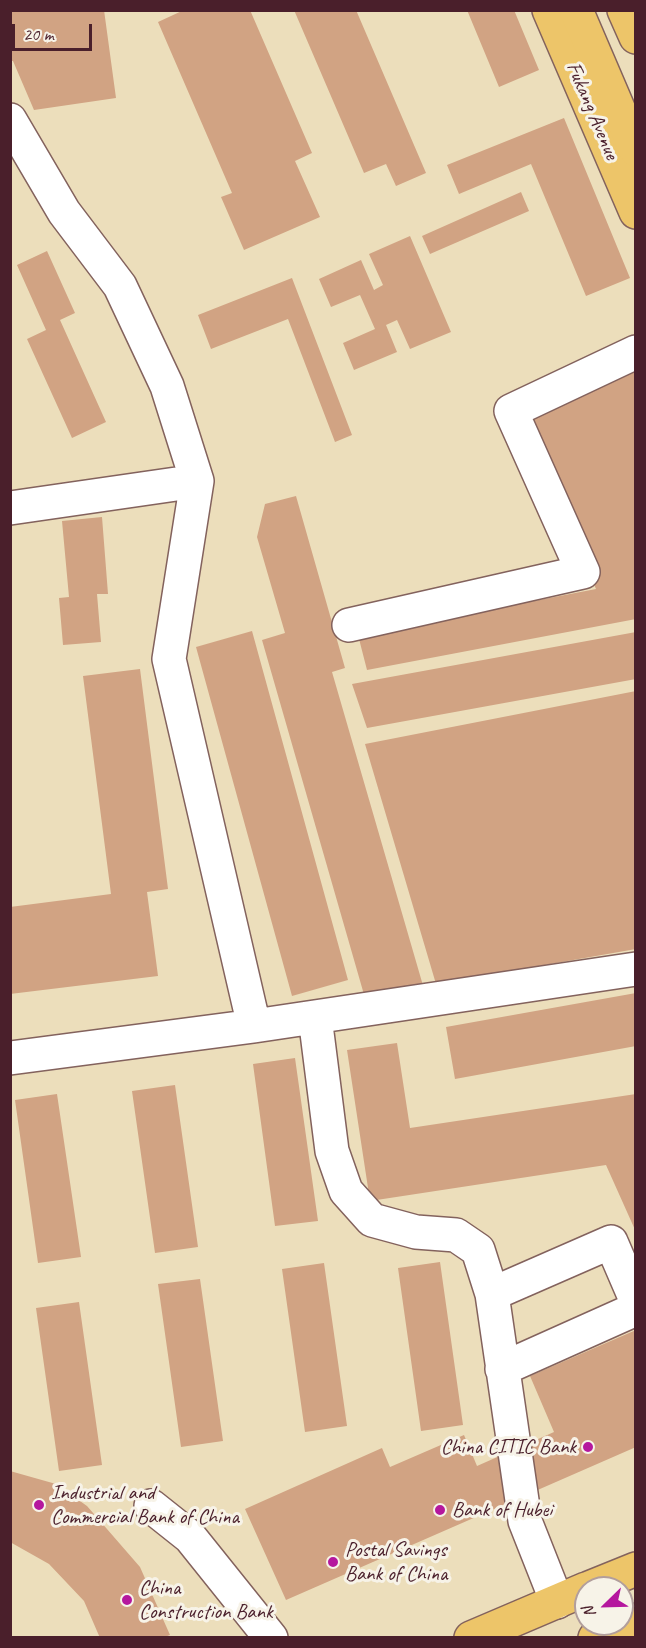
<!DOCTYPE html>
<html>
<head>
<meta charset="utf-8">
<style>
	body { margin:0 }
	#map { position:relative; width:646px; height:1648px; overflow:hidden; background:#ecdebb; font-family:Caveat,sans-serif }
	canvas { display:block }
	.frame { position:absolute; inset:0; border:12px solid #4a1f2b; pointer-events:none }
	.north { position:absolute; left:574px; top:1576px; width:60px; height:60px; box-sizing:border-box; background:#f7f3e8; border:2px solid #b29e9c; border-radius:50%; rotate:247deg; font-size:16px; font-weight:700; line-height:24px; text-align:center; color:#4a1f2b }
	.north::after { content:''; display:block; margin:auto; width:21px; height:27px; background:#b5179e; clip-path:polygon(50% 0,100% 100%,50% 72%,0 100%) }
	.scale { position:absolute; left:12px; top:24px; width:80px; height:27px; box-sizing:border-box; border:3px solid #4a1f2b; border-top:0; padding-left:8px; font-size:18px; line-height:21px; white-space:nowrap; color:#4a1f2b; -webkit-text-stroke:4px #f7f3e8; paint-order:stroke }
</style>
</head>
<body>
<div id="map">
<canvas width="646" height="1648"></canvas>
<div class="frame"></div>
<div class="north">N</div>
<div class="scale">20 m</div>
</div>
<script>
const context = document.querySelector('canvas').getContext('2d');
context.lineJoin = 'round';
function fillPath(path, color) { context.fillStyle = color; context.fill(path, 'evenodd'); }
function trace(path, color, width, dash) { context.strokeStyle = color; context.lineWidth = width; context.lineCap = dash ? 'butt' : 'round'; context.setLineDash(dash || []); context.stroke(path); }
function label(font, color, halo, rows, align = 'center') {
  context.font = font + ' Caveat,sans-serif'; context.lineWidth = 6; context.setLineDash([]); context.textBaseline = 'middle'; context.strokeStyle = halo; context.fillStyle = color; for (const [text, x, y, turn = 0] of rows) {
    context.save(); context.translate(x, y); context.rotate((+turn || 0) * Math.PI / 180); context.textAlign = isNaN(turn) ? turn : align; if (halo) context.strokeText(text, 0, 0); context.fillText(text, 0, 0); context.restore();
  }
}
const building = new Path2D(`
	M10,10h94l12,88 -82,12 -21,-49h-3z
	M184,10h66l62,143 -17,8 25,56 -76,33 -23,-53 11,-4 -74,-171z
	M294,10h62l70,163 -30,13 -10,-22 -22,9z
	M467,10h47l25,60 -40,17z
	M564,118l66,160 -44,18 -55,-132 -72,30 -12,-29z
	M521,192l8,19 -99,43 -8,-18z
	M410,236l41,96 -41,17 -13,-29 -11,5 11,27 -43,18 -11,-27 32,-14 -15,-34 -29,12 -12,-28 42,-19 13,30 9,-5 -14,-31z
	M47,251l28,62 -15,7 46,102 -34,16 -45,-99 19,-9 -29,-65z
	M292,278l60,157 -17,7 -47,-123 -77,30 -13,-34z
	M636,364v255l-269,51 -9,-35 238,-46 -76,-175z
	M296,496l49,172 -13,4 92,317 -57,16 -105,-365 23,-7 -28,-96 8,-33z
	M102,517l6,77h-11l4,48 -38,3 -4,-47 10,-1 -7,-76z
	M252,631l96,349 -56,16 -96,-349z
	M636,632v47l-269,49 -15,-44z
	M140,669l28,220 -21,3 11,84 -148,18v-87l101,-13 -28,-218z
	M636,691v258l-200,35 -71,-240z
	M636,993v53l-181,33 -9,-52z
	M397,1043l13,85 226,-34v138l-30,-67 -236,36 -23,-151z
	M295,1058l23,163 -43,5 -22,-162z
	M175,1085l23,162 -43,6 -23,-162z
	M57,1094l24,163 -43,6 -23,-163z
	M440,1262l23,163 -42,6 -23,-163z
	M324,1263l23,163 -42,6 -23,-163z
	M200,1279l23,162 -42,6 -23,-163z
	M79,1302l23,163 -43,6 -23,-163z
	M636,1330v117l-350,153 -41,-91 137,-61 8,19 74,-32 13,31 77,-34 -24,-56z
	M10,1471l46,13 31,22 53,61 30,68 -8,3h-62l-16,-37 -35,-37 -39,-22z`);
const minor = new Path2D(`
	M10,120l54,92 56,74 47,100 30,95 -28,178 85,367
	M10,508l187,-27
	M349,625l234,-53 -72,-161 125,-59
	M315,1017l17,134 14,40 26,29 44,12 40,3 22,15 14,44
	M10,1058l244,-32 382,-57
	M502,1369l134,-60
	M151,1506l39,31 81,101
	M557,1602l-32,-81 -33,-227 119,-52 25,58`);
const major = new Path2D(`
	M549,10l87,202
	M589,1588l47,-19
	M471,1638l115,-49
	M595,1638l41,-18`);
const highway = new Path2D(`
	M576,10l60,140
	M624,10l12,27`);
const markers = [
	[588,1447,6,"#b5179e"],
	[39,1505,6,"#b5179e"],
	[440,1510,6,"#b5179e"],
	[333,1562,6,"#b5179e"],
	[127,1600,6,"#b5179e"]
];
const streetNames = [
	["Fukang Avenue",592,111,67]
];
const poiNames = [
	["China CITIC Bank",576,1447,"right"],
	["Industrial and",51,1493],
	["Commercial Bank of China",51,1517],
	["Bank of Hubei",452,1510],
	["Postal Savings",345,1550],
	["Bank of China",345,1574],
	["China",139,1588],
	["Construction Bank",139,1612]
];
fillPath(building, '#d1a383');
trace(minor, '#83625d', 36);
trace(major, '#83625d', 36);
trace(highway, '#83625d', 36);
trace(minor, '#fff', 33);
trace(major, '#edc569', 33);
trace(highway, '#edc569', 33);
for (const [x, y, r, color] of markers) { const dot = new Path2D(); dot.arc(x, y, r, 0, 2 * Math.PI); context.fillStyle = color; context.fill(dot); trace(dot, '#f7f3e8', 2); }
label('21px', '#4a1f2b', '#f7f3e8', streetNames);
label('21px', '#4a1f2b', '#f7f3e8', poiNames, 'left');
</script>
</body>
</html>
